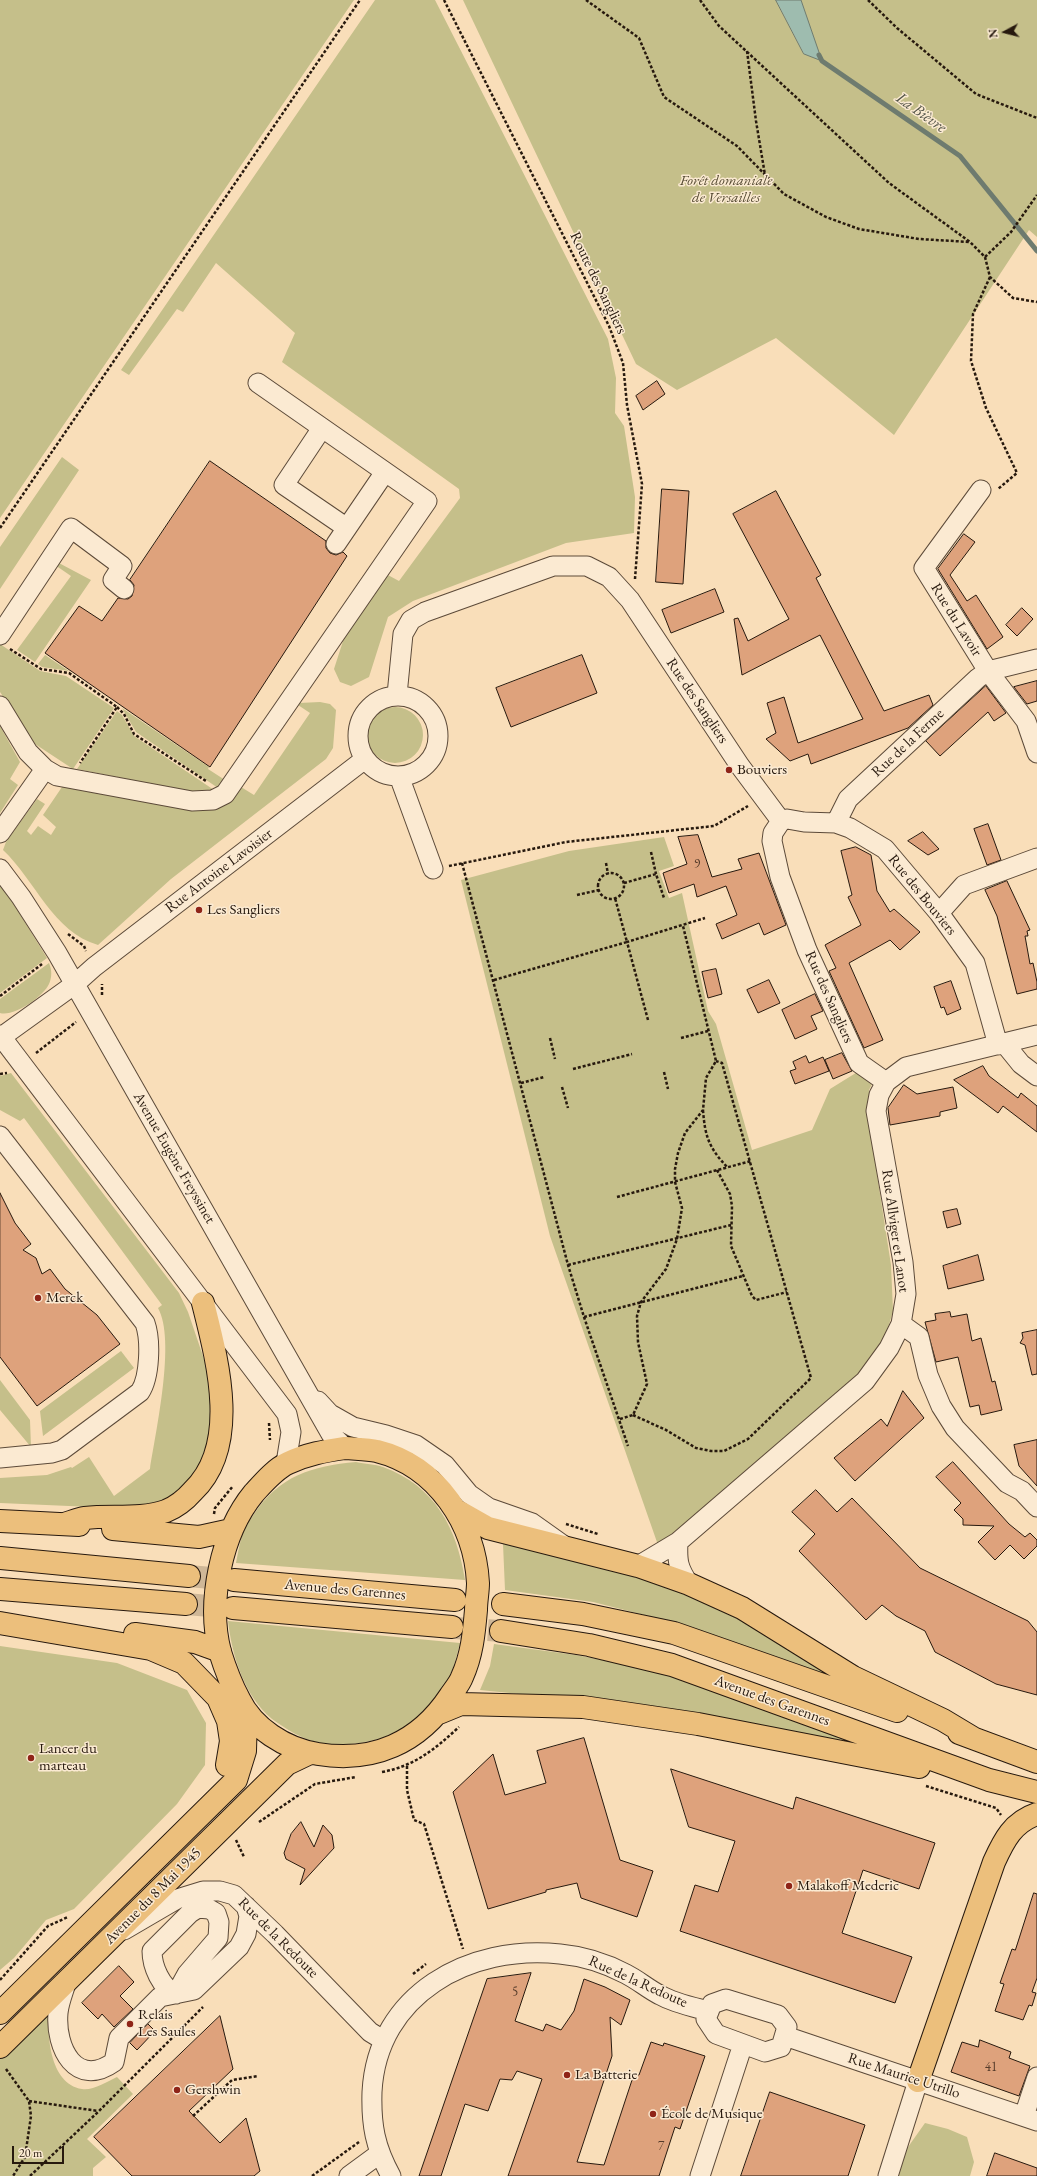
<!DOCTYPE html>
<html>
<head>
<meta charset="utf-8">
<style>
	body { margin:0 }
	#map { position:relative; width:1037px; height:2176px; overflow:hidden; background:#f9deb9; font-family:"EB Garamond",serif }
	canvas { display:block }
	.north { position:absolute; left:985px; top:12px; width:40px; height:40px; -webkit-text-stroke:3px #fbead2; paint-order:stroke; rotate:263deg; font-size:11px; font-weight:700; line-height:16px; text-align:center; color:#27190e }
	.north::after { content:''; display:block; margin:auto; width:14px; height:18px; background:#27190e; clip-path:polygon(50% 0,100% 100%,50% 72%,0 100%) }
	.scale { position:absolute; left:12px; top:2146px; width:52px; height:18px; box-sizing:border-box; border:2px solid #27190e; border-top:0; padding-left:5px; font-size:12px; line-height:14px; white-space:nowrap; color:#27190e; -webkit-text-stroke:3px #fbead2; paint-order:stroke }
</style>
</head>
<body>
<div id="map">
<canvas width="1037" height="2176"></canvas>
<div class="north">N</div>
<div class="scale">20 m</div>
</div>
<script>
const context = document.querySelector('canvas').getContext('2d');
context.lineJoin = 'round';
function fillPath(path, color) { context.fillStyle = color; context.fill(path, 'evenodd'); }
function trace(path, color, width, dash) { context.strokeStyle = color; context.lineWidth = width; context.lineCap = dash ? 'butt' : 'round'; context.setLineDash(dash || []); context.stroke(path); }
function label(font, color, halo, rows, align = 'center') {
  context.font = font + ' "EB Garamond",serif'; context.lineWidth = 3; context.setLineDash([]); context.textBaseline = 'middle'; context.strokeStyle = halo; context.fillStyle = color; for (const [text, x, y, turn = 0] of rows) {
    context.save(); context.translate(x, y); context.rotate((+turn || 0) * Math.PI / 180); context.textAlign = isNaN(turn) ? turn : align; if (halo) context.strokeText(text, 0, 0); context.fillText(text, 0, 0); context.restore();
  }
}
const green = new Path2D(`
	M0,0h354l-354,518z
	M375,0h60l173,339 8,39 -1,35 9,13 11,71 -1,36 -68,10 -153,58 -25,16 -19,60 -18,9 -11,-4 -6,-13 10,-31 42,-64 13,7 61,-83 -1,-9 -177,-127 13,-29 -79,-70 -33,49 -6,-3 -48,66 -8,-5z
	M463,0h313l28,54 17,6 -20,-60h236v237l-8,-7 -135,205 -118,-97 -99,52 -41,-26z
	M62,457l17,13 -79,119v-42z
	M57,562l34,18 -56,82 -18,-12 54,-74 -16,-11z
	M0,644l40,27 26,5 48,32 -41,61 -38,-25 -35,-52z
	M45,655l24,16 -27,-4 -4,-3z
	M320,702l10,2 6,6 -3,38 -7,11 -155,120 -73,66c-45,-13 -63,-65 -95,-95l3,-8 31,-43 8,5 -18,27 4,4 7,-9 13,9 5,-8 -13,-12 19,-28h3l2,-3 125,25 49,-22 13,8 56,-82 -12,-8 1,-2z
	M367 735a28 28 0 1 1 56 0a28 28 0 1 1-56 0Z
	M122,708l87,59 -1,2 17,11 -7,8 -82,-56z
	M117,711l5,4 12,21 80,54 -19,2 -17,-3 -101,-20z
	M0,726l20,36 -10,17 8,6 -18,28z
	M664,837l10,29 -15,5 10,27 13,-5 26,118 8,13 36,126 60,-20 18,-41 29,-18 14,11 -4,8 1,39 21,136 2,46 -9,31 -22,33 -89,77 -115,93 -108,-309 -89,-356 108,-29z
	M0,882l47,76 -47,35z
	M49,963c3,7 3,14 0,21 -6,13 -35,33 -49,29v-14z
	M11,1073l168,220 9,19 16,47 4,-1 2,12 1,59 -8,40 -30,30 -35,10 -138,-6v-25l47,-3 24,-8 1,1 17,-11 25,39 36,-27c6,-39 26,-129 8,-161l4,-3 -138,-187 -4,3 -20,-11v-34z
	M121,1351l13,17 -91,68 -3,-25z
	M0,1380l30,40 1,27 -31,-37z
	M356,1462c9,2 19,2 27,5 52,19 74,61 82,113l-229,-17c2,-10 4,-23 8,-33 2,-5 7,-11 10,-16 25,-38 58,-48 102,-52z
	M503,1544l110,25 89,30 60,28 76,52 -174,-59 -71,-18 -88,-12z
	M228,1621l232,22c-4,16 -8,31 -16,46 -23,42 -77,61 -123,54 -18,-3 -35,-14 -49,-24 -28,-23 -40,-64 -44,-98z
	M494,1644l82,11 82,16 127,44 65,26c-124,-16 -246,-40 -370,-51l10,-24z
	M0,1646l117,17 70,27 19,33 -1,42 -28,39 -103,105 -28,11 -32,38 -14,12z
	M50,2007c-4,25 -1,77 32,82 10,2 25,-7 35,-12l16,17 -46,45 19,18 -13,11v8h-93v-119z
	M925,2123l23,6 19,8 7,25 -4,14h-77l3,-12z`);
const water = new Path2D(`
	M776,0h25l21,61 -18,-7z`);
const stream = new Path2D(`
	M819,55l3,6 138,95 77,95`);
const building = new Path2D(`
	M657,381l8,13 -22,16 -7,-14z
	M210,461l116,80v7l4,5 6,2 7,-3 4,4 -137,211 -165,-114 34,-47 23,15 16,-23 10,1 4,-3 2,-11 -4,-5z
	M662,489l27,2 -6,93 -27,-2z
	M776,491l45,84 -5,3 68,133 45,-16 4,10 -25,23 -97,36 -3,-10 -18,7 -24,-22 10,-6 -9,-30 17,-6 14,46 65,-24 -43,-84 -78,40 -8,-56 4,-1 10,23 41,-22 -56,-105z
	M964,534l11,8 -25,33 17,26 9,-6 27,42 -16,12 -49,-80z
	M715,589l9,23 -53,21 -9,-23z
	M1022,608l11,11 -16,17 -11,-11z
	M582,655l15,38 -86,34 -15,-39z
	M1037,681v20l-10,3 -13,-17z
	M986,686l20,27 -12,8 -6,-9 -48,44 -14,-15z
	M988,824l13,36 -14,5 -13,-36z
	M923,832l16,17 -11,6 -20,-14z
	M698,835l14,42 30,-8 -4,-10 21,-6 27,72 -22,10 -5,-12 -37,16 -6,-15 21,-9 -11,-29 -29,11 -3,-13 -25,9 -6,-20 24,-9 -9,-27z
	M856,847l15,8 6,36 13,21 4,-3 26,23 -20,18 -10,-10 -41,23 34,77 -19,8 -35,-77 7,-3 -11,-23 36,-20 -13,-28 4,-2 -11,-44z
	M1007,881l23,49 -3,1 1,5h-3l5,28 3,-1 4,19v7l-20,5 -20,-78 -12,-26z
	M716,969l6,25 -14,4 -6,-26z
	M769,980l11,23 -22,10 -11,-23z
	M951,981l10,28 -14,6 -3,-8 -3,1 -7,-21z
	M815,994l8,17 -12,5 6,13 -22,10 -13,-29z
	M842,1053l10,18 -19,8 -8,-19z
	M806,1056l3,7 14,-6 6,14 -34,13 -5,-13 6,-2 -3,-7z
	M983,1066l6,10 29,22 3,-5 16,13v26l-34,-26 -5,7 -44,-33z
	M904,1085l13,9 36,-7 4,21 -17,4v4l-50,9 -2,-17z
	M0,1193l15,30 16,21 -8,6 13,8 6,16 8,-5 15,20 32,26 23,29 -83,62 -37,-49z
	M957,1209l4,15 -14,4 -4,-16z
	M978,1255l6,25 -36,9 -5,-23z
	M950,1312l1,5 16,-3 5,27 9,-3 11,44 3,-1 7,29 -21,5 -2,-10 -9,2 -12,-50 -22,5 -11,-40 11,-2 -1,-6z
	M1037,1330v44l-5,1 -7,-30 -5,-2 3,-5 -1,-5z
	M903,1391l21,27 -69,63 -21,-23 47,-39 6,7z
	M1037,1440v46l-18,-20 -5,-21z
	M953,1462l56,62 16,13 5,-4 7,7v6l-13,13 -14,-14 -15,15 -17,-18 16,-16 -31,-1v-6l-9,-9 7,-7 -25,-26z
	M816,1490l21,22 15,-14 68,70 108,53 9,11v63l-41,-11 -61,-32 -10,-21 -29,-15 -14,-11 -16,15 -67,-69 16,-17 -23,-22z
	M584,1738l36,122 33,11 -16,46 -56,-19 -4,-15 -31,7v2l-58,17 -35,-117 40,-38 12,41 41,-12 -9,-32z
	M671,1769l122,40 3,-12 139,46 -16,46 -56,-19 -21,63 70,24 -17,46 -215,-72 15,-46 23,7 17,-51 -46,-14z
	M301,1822l13,25 9,-22 9,10 2,13 -34,37 5,-16 -19,-10 -2,-6 7,-19z
	M1034,1893l3,1v84l-5,14 4,1 -4,13 -3,-1 -6,15 -28,-9 9,-27 -4,-1 12,-34 3,1z
	M119,1966l15,16 -14,14 13,13 -19,18 -12,-13 -4,5 -16,-16z
	M531,1973l-16,48 28,10 3,-7 15,6 13,-19 10,-32 21,8 25,13 -9,25 -11,-8 2,39 -35,106 27,3 30,-91 5,1 12,-33 12,4 1,-3 41,13 -25,73 -5,-2 -16,49h-151l34,-97 -25,-8 -5,9 -12,-1 -12,32 -23,-7 -24,72h-22l68,-197z
	M220,2016l13,53 -44,42 31,32 26,-25 14,53 -6,5h-122l-38,-39z
	M148,2024l7,7 -18,19 -7,-7z
	M980,2040l31,12 -2,6 21,8 -11,30 -68,-24 11,-30 16,5z
	M770,2092l95,33 -17,51h-107z
	M995,2153l42,15v8h-50z`);
const majorTunnel = new Path2D(`
	M189,1576l45,4
	M186,1604l47,4
	M455,1628l46,3`);
const path = new Path2D(`
	M444,0l165,326 14,37 4,42 15,79 -7,95
	M586,0l53,38 25,59 73,49 47,48 42,23 33,12 60,10 51,3
	M700,0l19,26 170,157 81,59 15,15 5,20 23,21 24,4
	M868,0l29,28 79,66 61,24
	M747,51l9,70 9,54
	M985,257l26,-25 26,-37
	M990,277l-17,37 -2,47 15,47 31,65 -19,16
	M0,528l360,-528
	M10,649l31,20 28,4 48,34 -37,56
	M117,707l7,7 10,20 72,47
	M651,852l5,22
	M462,863l106,402 16,52 44,129
	M606,863l2,11
	M449,866l117,-24 148,-16 34,-20
	M598 886a13 13 0 1 1 26 0a13 13 0 1 1-26 0Z
	M624,883l32,-9 8,24
	M577,895l22,-5
	M68,934l16,12 2,5
	M494,980l133,-38 -12,-44
	M102,995v-11
	M0,996l42,-32
	M648,1020l-21,-78 78,-24
	M550,1038l5,21
	M681,1038l27,-7
	M36,1053l40,-31
	M573,1069l59,-15
	M664,1072l4,17
	M0,1074l7,-1
	M521,1083l23,-6
	M562,1087l6,21
	M703,1110c2,27 6,38 25,58
	M717,1170l13,24 2,12 -1,40 21,50 4,4 31,-8
	M617,1197l134,-36
	M568,1265l163,-40
	M584,1317l159,-41
	M633,1415l33,15 30,18 15,3h13l24,-12 63,-61 -89,-315 -6,-2
	M620,1419l13,-4 14,-31 -9,-42 -1,-26 4,-14 25,-33 11,-30 5,-31 -7,-26v-13l3,-16 7,-20 18,-23 3,-32 10,-17 -33,-135
	M269,1423l1,17
	M214,1514l1,-6 18,-22
	M566,1524l32,10
	M407,1766v24l7,30 10,4 39,125
	M382,1772c33,-6 53,-23 77,-45
	M926,1786l70,22 5,7
	M259,1822l56,-38 41,-7
	M236,1840l8,17
	M413,1974l13,-10
	M0,1980l48,-54 20,-9
	M6,2069l23,32 2,15 -6,41 -12,19
	M29,2101l69,10
	M193,2116l39,-36 26,-4
	M30,2176l69,-65 104,-104
	M312,2176l47,-34`);
const minor = new Path2D(`
	M322,428l-38,57 63,43
	M981,490l-57,78 64,103 38,50 11,32
	M336,544l49,-72
	M0,635l71,-107 51,38 -9,14 11,9
	M397,695l6,-61 8,-14 14,-8 128,-46h34l22,11 21,23 110,166 41,55
	M358 736a40 40 0 1 1 80 0a40 40 0 1 1-80 0Z
	M0,706l28,46 17,17
	M399,776l34,93
	M836,823l12,-24 130,-121 10,-7 49,-12
	M0,833l45,-64 12,7 135,25 21,-1 12,-6 202,-293 -169,-118
	M0,869l21,28 36,56 274,481 14,14
	M939,913l25,-28 73,-27
	M0,1035l287,379 4,18 -5,31
	M0,1038l75,-54 19,-17 271,-208
	M1004,1043l17,21 16,12
	M886,1082l-27,-19 -52,-113 -27,-73 -8,-36 1,-8 8,-12 6,-2 17,3 32,1 14,5 35,21 54,64 36,50 23,82
	M0,1136l145,187c6,17 5,54 -5,69l-78,58 -10,3 -52,5
	M901,1324l18,13 9,38 13,31 14,22 52,55 15,8 15,16
	M318,1401l12,13 23,13 33,8 30,10 29,20 24,29 20,14 43,15 31,22
	M678,1542c-1,19 0,26 11,42
	M638,1566l40,-24 187,-161 24,-33 12,-24 5,-30 -3,-32 -27,-151 3,-16 7,-13 20,-15 131,-32
	M198,1908l11,1 7,4 3,9 -1,16 -31,36 -11,20c-15,-6 -24,-28 -24,-43l38,-38z
	M124,1930l53,-31 26,-8h17l14,4 41,39 95,98 13,8
	M67,1980c-3,11 -8,22 -9,33 -3,35 18,76 56,49l5,-24 41,-41 34,-7 45,-43 7,-13 3,-18 -3,-10
	M726,1999l52,16 9,12 -6,20 -16,5 -49,-18 -10,-15 6,-15z
	M785,2036l252,85
	M1024,2116l13,-39
	M349,2176l30,-22
	M391,2176c-16,-29 -20,-51 -19,-84 5,-98 98,-148 188,-138 22,2 47,10 66,20 12,6 22,15 34,21 14,8 33,12 48,16
	M700,2176l43,-132
	M888,2176l30,-95`);
const major = new Path2D(`
	M345,1448c11,1 22,1 32,3 60,15 98,73 101,132 0,9 -2,18 -2,27 -2,23 -4,45 -14,67 -2,6 -8,13 -12,19 -31,47 -77,67 -132,58 -33,-5 -65,-26 -79,-55 -8,-15 -14,-31 -19,-47 -13,-50 1,-119 34,-159 10,-11 21,-24 34,-30 19,-9 37,-12 57,-15z
	M458,1511l30,17 150,38 51,18 53,24 111,69 90,43 30,18
	M0,1521l79,4
	M64,1524c7,-2 14,-5 21,-6 27,-3 55,2 81,-7 10,-4 20,-12 27,-20 48,-46 24,-132 10,-188
	M113,1529l86,8 32,-7
	M0,1558l189,18
	M234,1580l221,20
	M0,1589l186,15
	M503,1604l80,10 91,19 223,78
	M233,1608l219,19
	M0,1623l151,26 33,14 34,35 10,23 3,20 -4,24
	M501,1631l88,14 83,20 317,115 48,12
	M135,1634l60,8 25,9
	M439,1713l22,-9 122,3 115,17 221,43
	M959,1733l78,29
	M0,2013l236,-233 9,-29 1,-37
	M0,2047l287,-283 23,-11
	M918,2081l76,-219c10,-22 19,-40 43,-48`);
const markers = [
	[729,770,4,"#8f2418"],
	[199,910,4,"#8f2418"],
	[38,1298,4,"#8f2418"],
	[31,1758,4,"#8f2418"],
	[789,1886,4,"#8f2418"],
	[130,2024,4,"#8f2418"],
	[567,2075,4,"#8f2418"],
	[177,2090,4,"#8f2418"],
	[653,2114,4,"#8f2418"]
];
const numberNames = [
	["9",697,864],
	["5",515,1992],
	["41",991,2067],
	["7",661,2146]
];
const parkNames = [
	["Forêt domaniale",726,181],
	["de Versailles",726,198]
];
const streetNames = [
	["Route des Sangliers",598,283,64],
	["Rue du Lavoir",956,620,58],
	["Rue des Sangliers",697,701,56],
	["Rue de la Ferme",908,743,-43],
	["Rue Antoine Lavoisier",219,871,-37],
	["Rue des Bouviers",922,895,51],
	["Rue des Sangliers",829,997,66],
	["Avenue Eugène Freyssinet",174,1158,60],
	["Rue Allviger et Lanot",895,1231,82],
	["Avenue des Garennes",345,1590,5],
	["Avenue des Garennes",772,1701,20],
	["Avenue du 8 Mai 1945",153,1896,-45],
	["Rue de la Redoute",278,1938,45],
	["Rue de la Redoute",638,1982,24],
	["Rue Maurice Utrillo",904,2076,18]
];
const poiNames = [
	["Bouviers",737,770],
	["Les Sangliers",207,910],
	["Merck",46,1298],
	["Lancer du",39,1749],
	["marteau",39,1766],
	["Malakoff Mederic",797,1886],
	["Relais",138,2015],
	["Les Saules",138,2032],
	["La Batterie",575,2075],
	["Gershwin",185,2090],
	["École de Musique",661,2114]
];
const waterNames = [
	["La Bièvre",921,113,35]
];
fillPath(green, '#c5bf8a');
fillPath(water, '#9ebcaf');
trace(water, '#6e7b6f', 1);
trace(stream, '#6e7b6f', 5);
fillPath(building, '#dea27c');
trace(building, '#27190e', 1);
trace(majorTunnel, '#cfb797', 22, [22, 11]);
trace(minor, '#5c4a39', 21);
trace(major, '#27190e', 24);
trace(path, '#27190e', 2.5, [3, 2]);
trace(minor, '#fbead2', 19);
trace(major, '#ecbf7c', 22);
for (const [x, y, r, color] of markers) { const dot = new Path2D(); dot.arc(x, y, r, 0, 2 * Math.PI); context.fillStyle = color; context.fill(dot); trace(dot, '#fbead2', 1.5); }
label('13px', '#553b2a', null, numberNames);
label('italic 15px', '#564b33', '#fbead2', parkNames);
label('15px', '#27190e', '#fbead2', streetNames);
label('15px', '#27190e', '#fbead2', poiNames, 'left');
label('italic 16px', '#515246', '#fbead2', waterNames);
</script>
</body>
</html>
